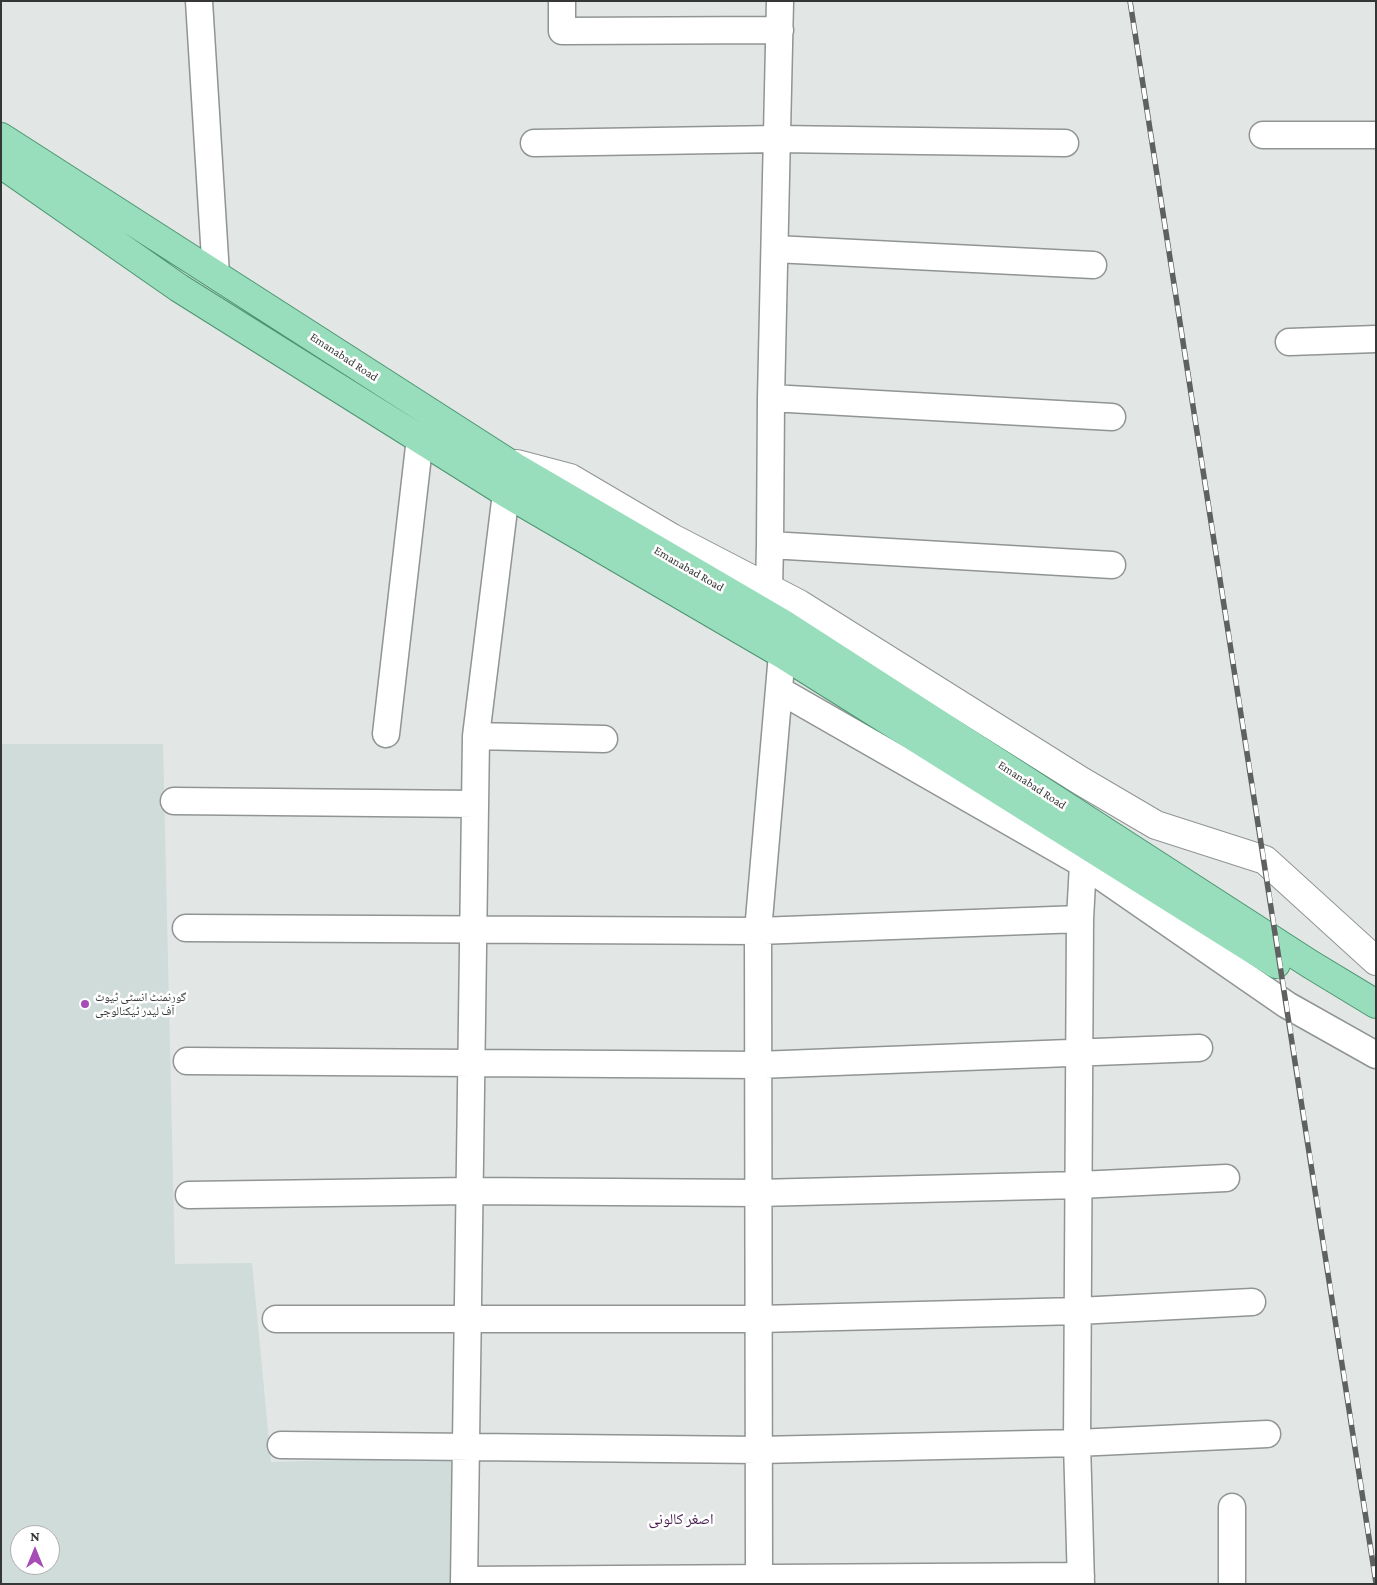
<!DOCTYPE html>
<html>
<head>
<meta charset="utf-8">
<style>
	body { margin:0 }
	#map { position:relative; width:1377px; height:1585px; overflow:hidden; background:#e2e6e5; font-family:"Crimson Pro",serif }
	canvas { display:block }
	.frame { position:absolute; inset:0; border:2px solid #353636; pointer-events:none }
	.north { position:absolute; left:10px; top:1525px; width:50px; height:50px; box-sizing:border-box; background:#fff; border:1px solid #aeafaf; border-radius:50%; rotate:0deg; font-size:14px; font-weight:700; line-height:20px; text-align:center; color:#353636 }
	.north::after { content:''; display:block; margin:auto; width:18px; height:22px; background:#a54cb7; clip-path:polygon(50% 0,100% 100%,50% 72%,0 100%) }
</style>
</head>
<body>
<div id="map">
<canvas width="1377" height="1585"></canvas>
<div class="frame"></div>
<div class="north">N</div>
</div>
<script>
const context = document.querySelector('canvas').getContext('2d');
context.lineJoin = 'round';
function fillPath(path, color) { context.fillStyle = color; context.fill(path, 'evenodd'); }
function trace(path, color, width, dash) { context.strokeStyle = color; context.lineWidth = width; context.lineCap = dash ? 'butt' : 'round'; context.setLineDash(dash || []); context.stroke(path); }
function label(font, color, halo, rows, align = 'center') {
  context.font = font + ' "Crimson Pro","Noto Naskh Arabic",serif'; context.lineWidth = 5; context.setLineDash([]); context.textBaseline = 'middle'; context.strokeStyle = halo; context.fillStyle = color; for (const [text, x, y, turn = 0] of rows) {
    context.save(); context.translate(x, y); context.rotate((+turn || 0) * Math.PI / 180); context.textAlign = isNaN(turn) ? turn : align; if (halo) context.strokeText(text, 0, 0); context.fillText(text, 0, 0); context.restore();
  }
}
const built = new Path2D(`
	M1,744h162l12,520 77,-1 19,199 183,-5 1,127h-454zM20,1535h30v30h-30z`);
const minor = new Path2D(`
	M199,1l17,274
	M562,1v30l218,-1
	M1263,135h113
	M534,143l243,-4 288,4
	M775,249l318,16
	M1289,342l87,-3
	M771,398l341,19
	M770,545l1,-147 9,-397
	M769,589l1,-44 342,20
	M779,690l304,174 204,141 89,50
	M386,734l34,-296
	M476,736l128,3
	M174,801l301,3
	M186,928l572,3 322,-12
	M187,1061l571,4 441,-17
	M189,1195l280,-4 289,2 321,-8 147,-7
	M276,1319h483l319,-8 174,-9
	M281,1445l478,5 318,-7 190,-9
	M1232,1507v77
	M464,1580l617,-4
	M464,1584l12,-848 30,-243
	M759,1584l-1,-653 24,-277
	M1081,1584l-4,-141 3,-524 3,-55`);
const secondary = new Path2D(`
	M517,464l53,14 102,60 127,66 282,177 75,44 109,35 111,101`);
const primary = new Path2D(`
	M1,137l514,330 267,156 528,341 66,40
	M1,164l178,124 327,205 276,161 494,310`);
const rail = new Path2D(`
	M1130,1c82,528 165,1055 246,1582`);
const markers = [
	[85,1004,5,"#a54cb7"]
];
const streetNames = [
	["Emanabad Road",344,357,33],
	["Emanabad Road",689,569,30],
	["Emanabad Road",1032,785,33]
];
const poiNames = [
	["گورنمنٹ انسٹی ٹیوٹ",95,997],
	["آف لیدر ٹیکنالوجی",95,1011]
];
const quarterNames = [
	["اصغر کالونی",681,1519]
];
fillPath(built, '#cfdcda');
trace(minor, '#919494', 29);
trace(secondary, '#919494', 30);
trace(primary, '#4a9570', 30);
trace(minor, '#fff', 26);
trace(secondary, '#fff', 28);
trace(primary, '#99debc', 28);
trace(rail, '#5f6161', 5.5);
trace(rail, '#fff', 4, [11]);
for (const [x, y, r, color] of markers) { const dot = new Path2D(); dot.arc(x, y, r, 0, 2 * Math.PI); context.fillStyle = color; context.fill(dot); trace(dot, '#fff', 2); }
label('12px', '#353636', '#fff', streetNames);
label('12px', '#353636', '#fff', poiNames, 'left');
label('15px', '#451a4e', '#fff', quarterNames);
</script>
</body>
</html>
